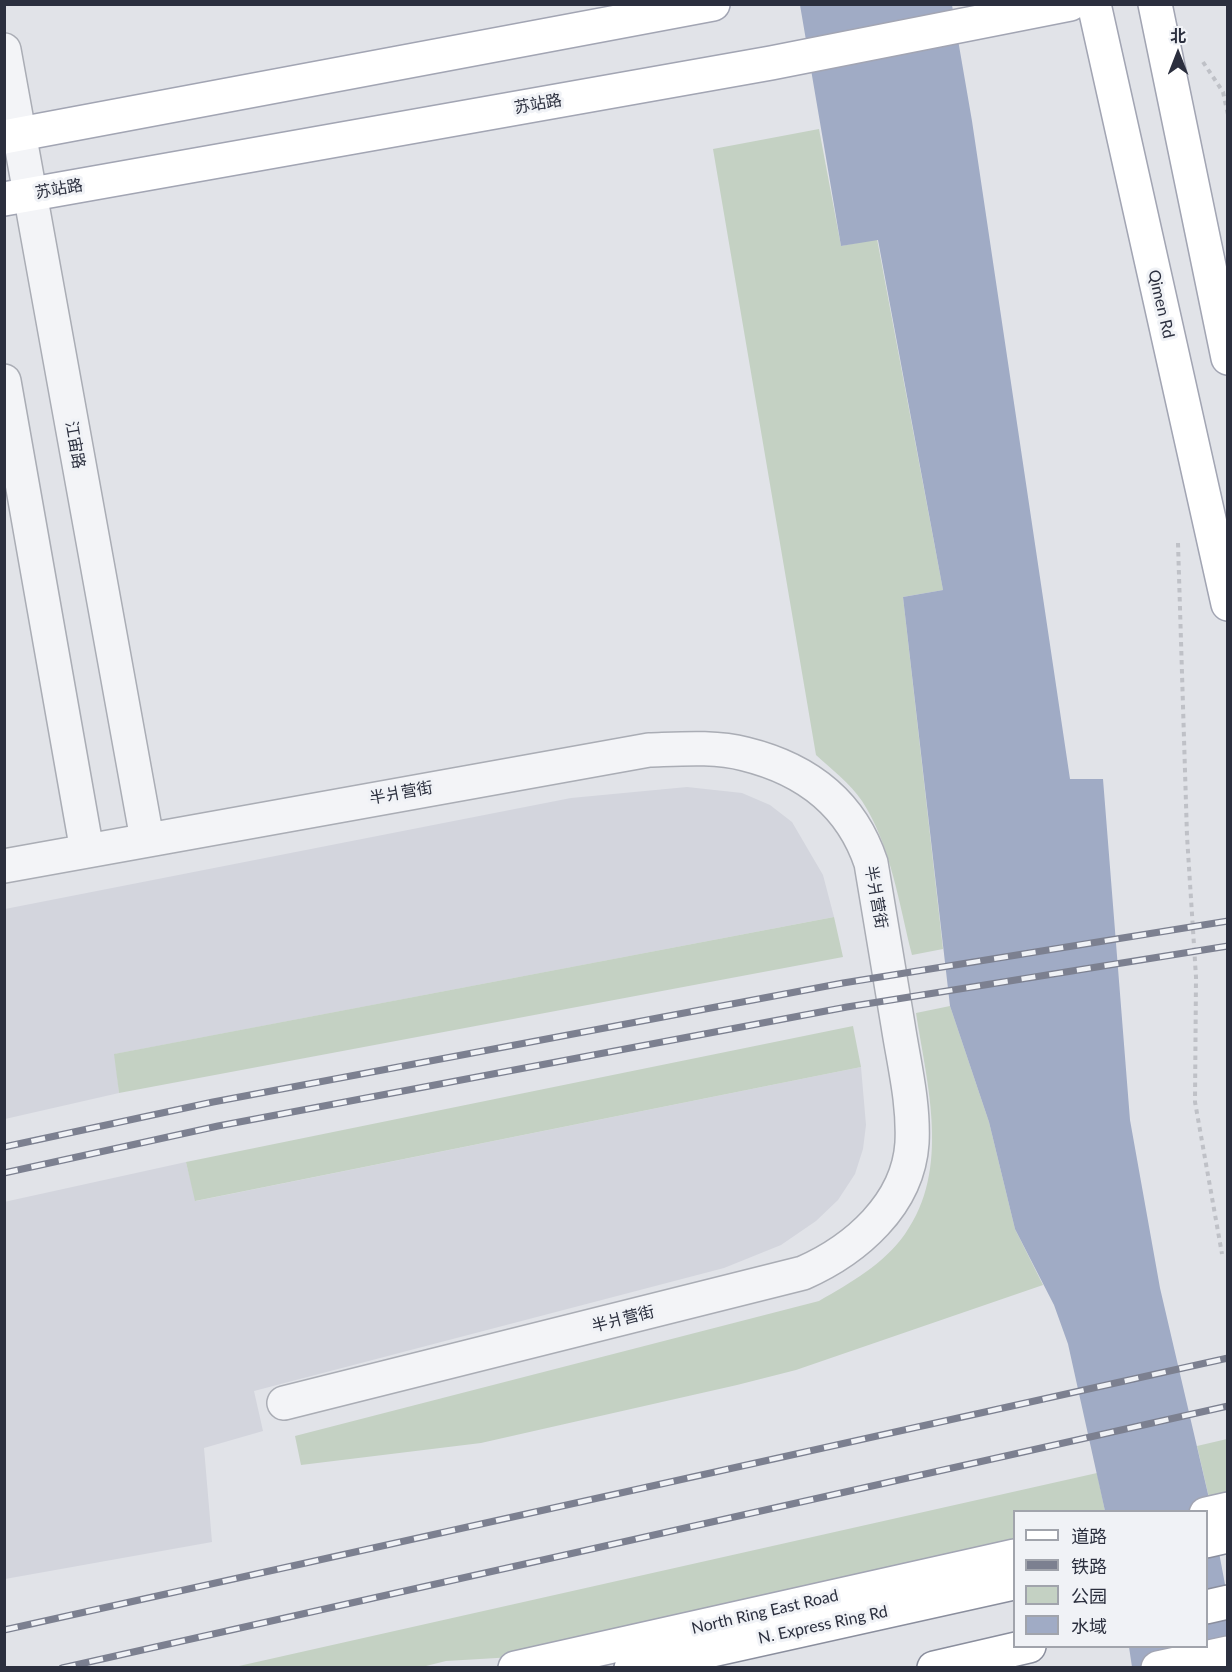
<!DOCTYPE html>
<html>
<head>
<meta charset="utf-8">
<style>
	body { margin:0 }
	#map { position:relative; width:1232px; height:1672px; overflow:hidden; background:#e1e3e8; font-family:Lato,"Noto Sans SC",sans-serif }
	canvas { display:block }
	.frame { position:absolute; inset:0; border:6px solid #2b2f3e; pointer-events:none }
	.legend { position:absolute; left:1013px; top:1510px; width:195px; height:138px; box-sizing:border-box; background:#f0f2f6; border:2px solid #a1a4ac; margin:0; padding:8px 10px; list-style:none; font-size:18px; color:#2b2f3e }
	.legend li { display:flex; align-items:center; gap:12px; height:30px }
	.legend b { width:30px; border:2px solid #a1a4ac }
	.north { position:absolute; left:1148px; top:24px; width:60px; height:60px; -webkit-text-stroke:4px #f0f2f6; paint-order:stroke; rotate:0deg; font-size:16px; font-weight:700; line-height:24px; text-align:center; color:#2b2f3e }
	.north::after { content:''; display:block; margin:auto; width:21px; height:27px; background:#2b2f3e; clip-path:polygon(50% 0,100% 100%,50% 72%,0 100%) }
</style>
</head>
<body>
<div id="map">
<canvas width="1232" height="1672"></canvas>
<div class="frame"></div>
<ul class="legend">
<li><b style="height:8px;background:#fff"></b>道路</li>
<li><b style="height:8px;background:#7c8090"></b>铁路</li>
<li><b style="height:16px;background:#c4d1c3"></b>公园</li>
<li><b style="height:16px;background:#a0abc5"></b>水域</li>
</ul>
<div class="north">北</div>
</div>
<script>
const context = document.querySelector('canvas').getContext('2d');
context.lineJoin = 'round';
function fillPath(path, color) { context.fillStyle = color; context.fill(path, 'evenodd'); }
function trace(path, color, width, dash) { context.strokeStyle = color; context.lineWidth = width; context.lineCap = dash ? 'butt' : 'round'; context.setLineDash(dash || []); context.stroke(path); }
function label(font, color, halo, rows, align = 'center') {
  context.font = font + ' Lato,"Noto Sans SC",sans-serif'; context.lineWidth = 6; context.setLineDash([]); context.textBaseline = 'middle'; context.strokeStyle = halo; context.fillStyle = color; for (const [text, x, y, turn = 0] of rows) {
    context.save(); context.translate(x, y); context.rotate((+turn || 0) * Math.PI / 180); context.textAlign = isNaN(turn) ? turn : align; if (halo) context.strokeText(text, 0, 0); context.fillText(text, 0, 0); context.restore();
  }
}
const built = new Path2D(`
	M687,787l55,6 28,12 22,17 31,53 11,42 -719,137 4,39 -114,26v-210l566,-111z
	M861,1067l5,58 -3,24 -8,25 -17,26 -22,21 -35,24 -57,23 -470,123 9,40 -59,17 8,94 -207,37 -1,-377 182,-40 10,39z`);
const green = new Path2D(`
	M819,129l22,117 36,-7 66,351 -40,7 40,352 -31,6c-13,-51 -21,-110 -50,-154 -12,-18 -31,-32 -46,-46l-103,-606z
	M834,917l9,40 -724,136 -5,-39z
	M950,1006l39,116 26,107 28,56 -247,85 -59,15 -256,58 -180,22 -6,-29 524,-135c31,-18 65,-37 86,-67 46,-65 22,-149 11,-221z
	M853,1026l8,41 -666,134 -9,-39z
	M1227,1439v60l-17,3 -13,-56z
	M1097,1473l8,38 -91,1v36l-483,108 -85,5 -28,7h-188z`);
const water = new Path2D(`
	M800,5h152l20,116 98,658h33l27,341 30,168 48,206 19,101v72h-95l-3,-20 77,-1v-134l-101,-1 -37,-167 -14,-39 -39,-76 -26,-107 -39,-116 -47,-409 40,-7 -65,-350 -37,6z`);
const path = new Path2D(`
	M1203,62l20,30 5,23
	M1178,543l9,293 9,141 -1,125 27,152`);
const minor = new Path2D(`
	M4,50l143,789
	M4,381l83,470
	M4,866l645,-116c31,-1 66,-4 96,4 61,15 106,49 126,109 9,54 18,108 27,162 6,39 16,78 14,118 -4,62 -57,107 -109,130l-519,130`);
const major = new Path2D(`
	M1094,4l134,600
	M1155,4l73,354
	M4,137l709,-133
	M4,199l767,-136 299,-59
	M1206,1514l22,-5
	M515,1668l499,-112
	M1158,1668l70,-15`);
const highway = new Path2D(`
	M1206,1541l22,-5
	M1206,1607l22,-5
	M631,1668l383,-85
	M934,1668l95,-22`);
const rail = new Path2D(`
	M4,1147l209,-45 630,-119 385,-62
	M4,1173l214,-47 629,-119 381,-61
	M4,1630l1224,-272
	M62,1668l1166,-262`);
const streetNames = [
	["苏站路",538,104,-10],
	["苏站路",59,189,-10],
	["Qimen Rd",1161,304,77],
	["江宙路",75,445,80],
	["半爿营街",401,793,-10],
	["半爿营街",876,897,80],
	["半爿营街",623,1319,-14],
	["North Ring East Road",765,1612,-13],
	["N. Express Ring Rd",823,1625,-12]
];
fillPath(built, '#d3d5dd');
fillPath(green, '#c4d1c3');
fillPath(water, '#a0abc5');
trace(minor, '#aaadb5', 36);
trace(major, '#a2a5b3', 36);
trace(highway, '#8a8e9d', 36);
trace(path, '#bfc1c7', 4, [4.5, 4.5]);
trace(minor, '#f3f4f7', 33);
trace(major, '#fff', 33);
trace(highway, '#fff', 33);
trace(rail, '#7c8090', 7);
trace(rail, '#f0f2f6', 4.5, [14]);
label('16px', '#2b2f3e', '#f0f2f6', streetNames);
</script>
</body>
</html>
